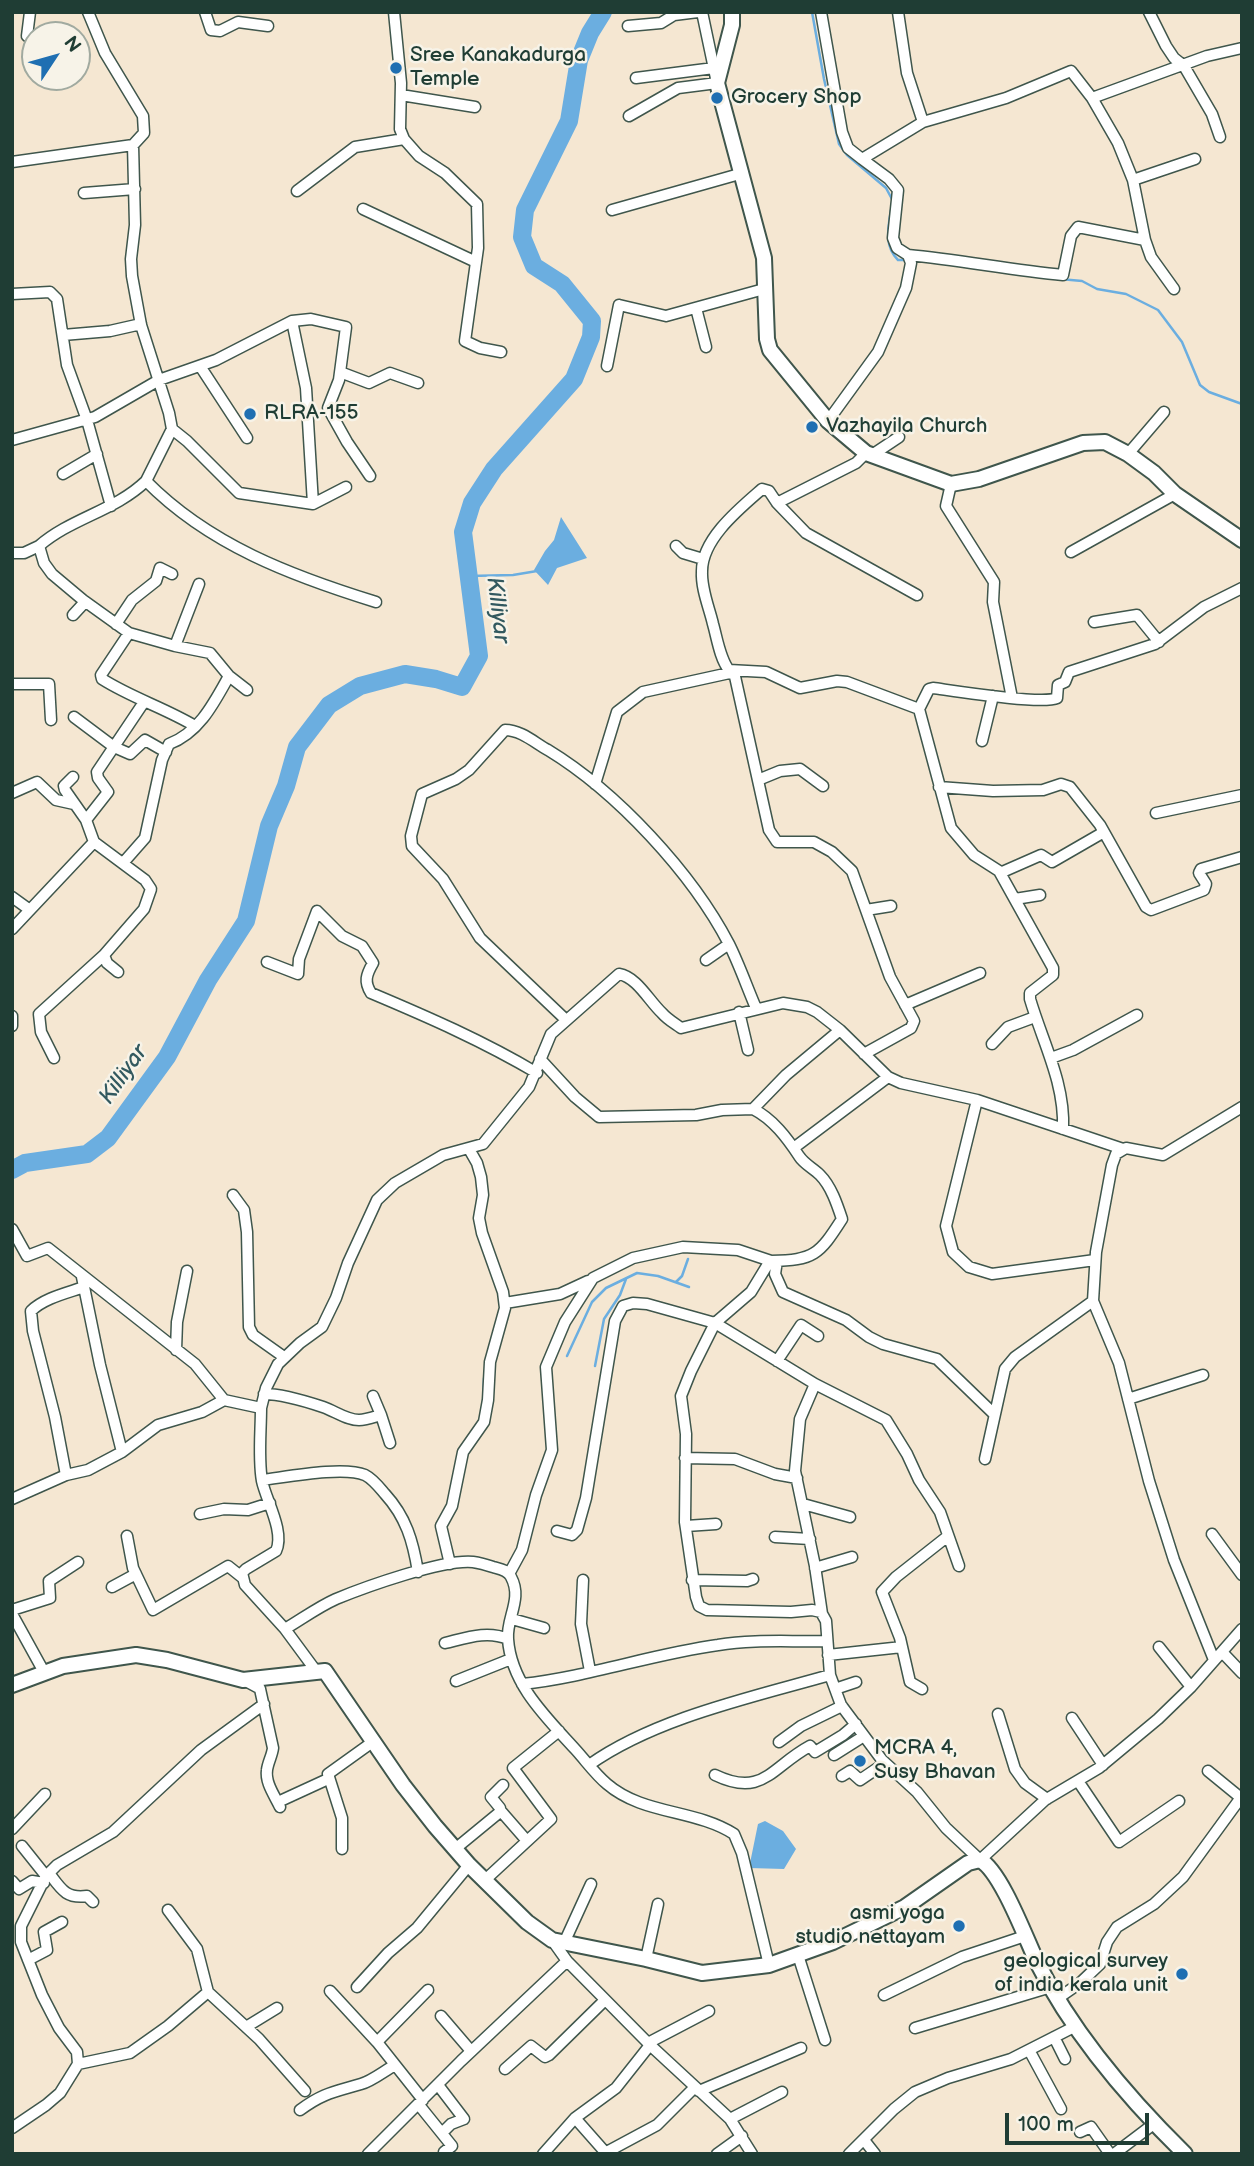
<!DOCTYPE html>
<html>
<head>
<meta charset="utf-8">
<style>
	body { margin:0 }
	#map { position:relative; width:1254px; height:2166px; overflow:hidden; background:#f5e7d2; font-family:"Balsamiq Sans",sans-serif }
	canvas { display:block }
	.frame { position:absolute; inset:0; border:14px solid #1f3d34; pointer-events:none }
	.north { position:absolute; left:21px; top:21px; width:70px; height:70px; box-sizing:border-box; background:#f7f3e8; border:2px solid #a1aaa0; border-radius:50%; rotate:54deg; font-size:19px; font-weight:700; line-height:28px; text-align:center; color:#1f3d34 }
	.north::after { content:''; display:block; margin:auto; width:24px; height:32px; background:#1f6fb2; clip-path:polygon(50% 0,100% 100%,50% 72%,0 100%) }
	.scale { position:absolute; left:1005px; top:2113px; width:144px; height:32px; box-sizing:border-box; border:4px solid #1f3d34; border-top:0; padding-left:9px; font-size:21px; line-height:24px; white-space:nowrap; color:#1f3d34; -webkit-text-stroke:5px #f7f3e8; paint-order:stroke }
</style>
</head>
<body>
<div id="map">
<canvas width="1254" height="2166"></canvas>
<div class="frame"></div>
<div class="north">N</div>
<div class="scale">100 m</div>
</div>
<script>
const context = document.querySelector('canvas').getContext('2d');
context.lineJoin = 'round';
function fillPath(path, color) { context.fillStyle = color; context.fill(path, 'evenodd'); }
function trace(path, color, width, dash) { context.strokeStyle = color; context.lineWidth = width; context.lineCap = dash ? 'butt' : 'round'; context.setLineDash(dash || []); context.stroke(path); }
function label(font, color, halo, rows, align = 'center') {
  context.font = font + ' "Balsamiq Sans",sans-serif'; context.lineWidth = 5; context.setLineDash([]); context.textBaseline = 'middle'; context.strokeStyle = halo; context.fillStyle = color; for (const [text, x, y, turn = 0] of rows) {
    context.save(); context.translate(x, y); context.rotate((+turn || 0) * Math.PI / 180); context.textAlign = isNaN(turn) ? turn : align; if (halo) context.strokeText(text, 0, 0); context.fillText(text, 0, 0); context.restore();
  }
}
const water = new Path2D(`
	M561,517l26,41 -30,10 -9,17 -14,-15 11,-19 9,-11z
	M765,1821l18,10 13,18 -12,20 -35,-1 9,-44z`);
const stream = new Path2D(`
	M812,12l12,67 15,65 8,11 39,33 7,13
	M891,210c-3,18 -7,36 7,50h10
	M1060,279l22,2 15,8 29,5 32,16 24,32 18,43 9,7 33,12
	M469,576l44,-1 24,-4
	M676,1282l6,-6 6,-17
	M567,1356l25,-54 14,-14 31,-15 21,3 31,11
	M595,1366l9,-47 16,-24 6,-16
	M483,1403l1,-25`);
const river = new Path2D(`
	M12,1170l13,-7 62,-9 21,-16 59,-81 41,-77 38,-59 23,-95 17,-40 11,-39 32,-42 31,-19 45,-12 31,5 26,8 17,-31 -16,-124 9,-29 22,-34 80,-90 17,-42 1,-16 -30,-37 -28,-18 -12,-29 3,-27 44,-89 10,-61 11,-27 13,-21`);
const street = new Path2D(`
	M88,12l17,41 38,63 1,17 -11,12 2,80 -4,34 1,17 9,49 28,88 3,16 -26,52c63,64 146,95 230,121
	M205,12l6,18 9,1 18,-9 30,4
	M394,12l7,71 -1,46 4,10 15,17 26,17 32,31 1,44 -13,93 15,7 21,4
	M821,12l21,120 6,16 14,11 61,-37 83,-24 65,-27 21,27 115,-42 35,-8
	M898,12l9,61 16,49
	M1149,12l17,34 8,12 10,8 28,48 8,23
	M628,26l33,-3 13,-8 24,-3
	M27,36l3,-24
	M636,78l78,-10
	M401,95l74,12
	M1092,98l26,45 15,37 12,60 6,17 23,32
	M629,116l49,-28 39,-5 -15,-71
	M12,162l121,-17
	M1133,180l62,-21
	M297,191l58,-44 49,-8
	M84,193l51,-4
	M363,209l113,53
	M612,210l131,-37
	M908,255c52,5 103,15 155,20l8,-39 7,-9 67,13
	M12,294l38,-2 7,7 10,66 20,55 24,86
	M696,308l10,39
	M292,321l14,67 7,116
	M63,335l47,-4 31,-7
	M200,366l47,72
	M607,366l12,-61 47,11 98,-27
	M340,372l29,11 21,-10 28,10
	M828,421l50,-69 28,-64 5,-25 -3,-8 -11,-7 -4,-10 5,-48 -9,-11 -27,-20
	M172,429l15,12 52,52 74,11 33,-17
	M12,440l83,-23 64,-37 57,-20 76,-39 19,-2 35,8 -7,53 -11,28 19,34 23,34
	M866,453l-10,10 -79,40 -8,-12 -7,-2c-23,20 -60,50 -60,82 -1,18 7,36 11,53 4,14 7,35 16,46l37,2 34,16 37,-7 10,1 72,27 10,-20 4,-1c22,3 109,17 124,10l1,-13 7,-3 4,-10 86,-28 49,-37 38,-19
	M1128,454l36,-42
	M872,455l27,-18
	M63,474l34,-20
	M146,481c-31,30 -75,37 -107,65l5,17 8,11 31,26 46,33 46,13 35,7 19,23 18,14
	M951,484l-5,22 48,76 -1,20 19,96
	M777,503l29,30 111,62
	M676,546l7,7 20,6
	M1071,552l104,-58
	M12,553h12l15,-7
	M73,615l12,-13
	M1094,622l43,-7 22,27
	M116,624l16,-24 24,-19 4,-13 12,6
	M129,633l-28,42 1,4c30,19 63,29 93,47
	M175,646l24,-62
	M12,684h37l2,36
	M919,709l32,119 23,27 25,16 54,97v7l-23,18v6c13,44 35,84 33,130
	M74,717l40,30 16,7 15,-14 21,12
	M982,741l11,-45
	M73,777l-9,9 1,4 21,30
	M758,780l22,-9 20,-2 23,17
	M595,784l22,-72 26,-20 91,-20 35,158 8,12h37l18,10 20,19 38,106 24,44 -3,7 -47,26
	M939,787l54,4 50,-1 18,-6 9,3 30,38 46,82 5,3 53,-20 2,-6 -7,-11 2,-4 41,-12
	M12,793l25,-11 19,18 18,4
	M1156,813l86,-18
	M94,842l51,38 6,9 -7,20 -40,46 3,8 11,9
	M123,863l22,-25 17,-78 7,-16c30,-11 45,-41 60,-68
	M1000,873l41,-18 11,7 52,-30
	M12,897l18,13
	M1015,899l25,-4
	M866,910l25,-4
	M12,929l82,-87 -8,-22 22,-28 -10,-14 -1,-6 47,-70
	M706,960l23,-16
	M267,962l31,12 1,-15 18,-48 25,25 20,10 11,17c-7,12 -9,19 -2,30 57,24 112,48 166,80
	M905,1005l75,-32
	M739,1012l9,38
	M12,1016v10
	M565,1019l-85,-81 -37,-59 -31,-33 -1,-10 11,-42 34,-15 13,-9 36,-40c16,0 30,13 43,20 69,42 144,123 181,194 10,20 18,43 27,64
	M992,1044l16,-17 27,-10
	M54,1058l-13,-26 -2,-18 65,-59
	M1051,1058l22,-8 64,-35
	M540,1059l35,38 24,20 97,-2 26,-5 31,-1c20,10 34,29 46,47 5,8 14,12 21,19 11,11 17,29 22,44 -23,36 -28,41 -71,42l-3,3 -17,28 -36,31 -24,48 -10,25 5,38 -1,88 11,75 3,9 8,4 84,2 21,-2 9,2 5,9 4,54 11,30 41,55 35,32 29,36 34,32 65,-60 54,-32 59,-49 33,-32 51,-58
	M977,1100l-31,126 7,26 16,15 23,7 103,-14
	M753,1109l33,-34 54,-45
	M795,1147l93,-70
	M233,1195l11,15 3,22 2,95 4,8 31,22
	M12,1229l15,27 21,-8 147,116 29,36 37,8c0,23 -3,50 1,73 4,19 23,51 14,70l-30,18 -4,4 3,12 40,44 31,42
	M777,1261l-2,13 8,18 63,28 23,17 14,7 54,15 57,55
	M82,1277l18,88 22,87 36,-27 44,-13 22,-12
	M505,1303l55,-9 28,-13
	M176,1350l1,-28 10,-51
	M777,1361l24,-36 17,11
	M815,1384l-15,35 -5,52 20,95 7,48
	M264,1394c19,0 41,7 59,13 12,4 23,13 36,13 7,0 15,-3 22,-5l-8,-19
	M1128,1399l75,-24
	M261,1408l5,-20 12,-24 22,-21 22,-16 14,-29 12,-35 29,-63 18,-17 48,-28 40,-11 46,-57 22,-53 68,-60c18,3 30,27 43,39 5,6 12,10 19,15l102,-25 24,4 10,5 23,18 48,47 13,6 76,17 146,49
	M381,1415l9,28
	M685,1458l50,1 40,15 22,4
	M985,1459l20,-90 10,-12 78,-56
	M66,1475l-11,-58 -22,-86 -2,-20c13,-13 36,-18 53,-24
	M262,1480c25,-3 81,-14 103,-5 8,4 14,12 20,19 21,23 28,47 33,78
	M12,1499l54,-24 22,-5 34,-18
	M803,1504l47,13
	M200,1514l24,-5 24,1 22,-7
	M686,1526l30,-2
	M557,1531l15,4 5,-5 9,-32 29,-177 8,-15 10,-3 14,1 68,19 100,61 71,36 21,34 12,26 21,32 19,54
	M1212,1534l30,41
	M127,1536l6,32 20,42 75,-44 15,12
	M775,1537l35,2
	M450,1564l-9,-38 11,-20 11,-54 21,-30 4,-22 2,-38 15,-54 -2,-16 -21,-59 -3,-15 4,-23 -2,-18 -4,-14 -8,-14
	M815,1568l37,-11
	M509,1574l13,-24 14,-55 16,-45 -6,-83 19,-45 28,-44 40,-20 50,-11 55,3 33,11
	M583,1580l-2,44 9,47
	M692,1580l55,1 6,-2
	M112,1587l24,-13
	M12,1610l38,-12 -1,-17 29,-19
	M12,1614l32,58
	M512,1619l32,9
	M285,1629c17,-10 33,-22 51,-30 29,-12 107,-40 137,-37 7,1 14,3 20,5 7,2 15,3 18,10 12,22 -5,41 -3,62 3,45 38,78 67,110 11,12 20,25 32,35 36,31 88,25 127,50l8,19 27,112
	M445,1643c21,-5 42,-13 63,-4
	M1159,1647l32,40
	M1222,1652l20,21
	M828,1655l74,-8
	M1214,1660l-40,-100 -25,-79 -30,-118 -26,-62 3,-49 16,-87 4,-11 10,-6 37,7 79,-48
	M244,1680l13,7 1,-2 2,4 13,59c-1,8 -5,14 -6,22 -2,13 8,26 13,37
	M456,1681l55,-22
	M522,1684c66,-7 130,-30 196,-39 36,-6 72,-3 108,-4
	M835,1689l21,-7
	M922,1689l-12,-7 -10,-44 -18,-46 14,-15 52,-41
	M998,1714l17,55 10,14 22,16
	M1072,1718l31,47
	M779,1742l22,-16 41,-20
	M834,1755l30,-19
	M589,1765c66,-47 164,-68 241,-90
	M1208,1771l33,27
	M715,1775c48,23 56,-8 95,-29l5,6 28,-17 13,-11
	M842,1776l8,-5 10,9 25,-17
	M1078,1781l41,61 60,-41
	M278,1802l50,-23
	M500,1810l27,31
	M12,1829l33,-35
	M22,1846l24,30
	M342,1849v-31l-14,-44 46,-33
	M455,1849l45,-37v-4l-9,-11 12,-12
	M49,1873c12,16 17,26 38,23l6,6
	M485,1880l66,-61 -38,-51 46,-37
	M12,1881l7,8 13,-8 12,2
	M168,1910l29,39 11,43
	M564,1943l27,-59
	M798,1955l27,85
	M646,1959l12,-55
	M28,1960l19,-10 -3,-18 18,-10
	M357,1987l31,-34 29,-25 52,-63
	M330,1991l47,51 46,58
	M884,1995l78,-38 63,-21
	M1057,1999l23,-16 20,-19 7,-22 10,-15 37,-23 29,-27 59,-81
	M441,2016l30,35
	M246,2027l31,-19
	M915,2028l136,-41
	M1054,2037l11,22
	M377,2042l51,-52
	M648,2043l61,-32
	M650,2045l80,74 22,35
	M1029,2050l32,59
	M78,2064l52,-11 38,-27 40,-34 51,47 46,52
	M505,2069l26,-23 14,11 4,-2 55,-54
	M438,2085l26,34 -13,5 -9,9
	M699,2091l102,-43
	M419,2105l33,41 -8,6
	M300,2110c23,-17 34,-18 61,-26 11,-3 23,-13 34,-19
	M575,2118l30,34
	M730,2119l52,-27
	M12,2128l34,-23 14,-12 18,-29 -1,-12 -18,-24 -17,-33 -21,-53v-16l25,-50 11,-11 56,-33 88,-82 63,-46
	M1080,2132l11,-5 19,27
	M864,2140l11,14
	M368,2154l93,-93 106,-100 -15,-21
	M543,2154l32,-36 41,-30 34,-43 -83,-84
	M603,2154l54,-29 38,-38
	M717,2154l25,-18
	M849,2154l45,-45 21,-17 33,-14 63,-19 63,-32
	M1114,2154l41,-31`);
const secondary = new Path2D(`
	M732,12v13l-15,58 47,175 3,81 3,11 58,71 38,32 85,31 28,-5 104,-36 22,-1 23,12 26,19 21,21 67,46
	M12,1685l51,-19 73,-11 31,5 76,20 82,-9 78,114 32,41 34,39 58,57 25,18 94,19 56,14 67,-8 64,-23 72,-35 63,-44 12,-3c21,11 46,79 57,102 36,72 91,136 148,192`);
const markers = [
	[396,68,7,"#1f6fb2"],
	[717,98,7,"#1f6fb2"],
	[250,414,7,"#1f6fb2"],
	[812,427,7,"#1f6fb2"],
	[860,1761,7,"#1f6fb2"],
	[959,1926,7,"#1f6fb2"],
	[1182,1974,7,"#1f6fb2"]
];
const poiNames = [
	["Sree Kanakadurga",410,56],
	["Temple",410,80],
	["Grocery Shop",731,98],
	["RLRA-155",264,414],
	["Vazhayila Church",826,427],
	["MCRA 4,",874,1749],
	["Susy Bhavan",874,1773],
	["asmi yoga",945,1914,"right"],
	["studio nettayam",945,1938,"right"],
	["geological survey",1168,1962,"right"],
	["of india kerala unit",1168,1986,"right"]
];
const waterNames = [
	["Killiyar",497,610,83],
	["Killiyar",124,1075,-55]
];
fillPath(water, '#6baee0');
trace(stream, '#6baee0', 2.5);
trace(river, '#6baee0', 18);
trace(street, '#3f564c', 13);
trace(secondary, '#3f564c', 18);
trace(street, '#fff', 10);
trace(secondary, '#fff', 14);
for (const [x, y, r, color] of markers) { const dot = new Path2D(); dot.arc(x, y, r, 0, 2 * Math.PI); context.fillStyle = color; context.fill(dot); trace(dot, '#f7f3e8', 2.5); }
label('21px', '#1f3d34', '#f7f3e8', poiNames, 'left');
label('italic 23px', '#32595f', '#f7f3e8', waterNames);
</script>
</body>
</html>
